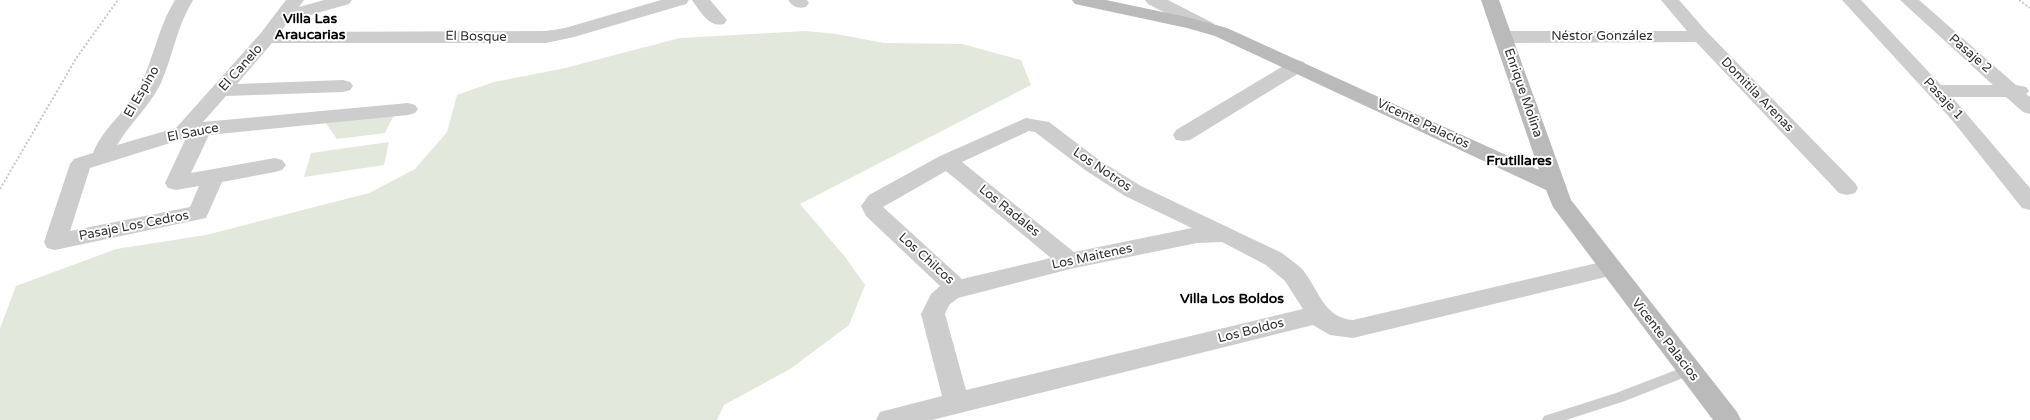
<!DOCTYPE html>
<html>
<head>
<meta charset="utf-8">
<style>
	body { margin:0 }
	canvas { display:block; background:#fff }
</style>
</head>
<body>
<canvas width="2030" height="420"></canvas>
<script>
const context = document.querySelector('canvas').getContext('2d');
context.lineJoin = 'round';
function fillPath(path, color) { context.fillStyle = color; context.fill(path, 'evenodd'); }
function trace(path, color, width, dash) { context.strokeStyle = color; context.lineWidth = width; context.lineCap = dash ? 'butt' : 'round'; context.setLineDash(dash || []); context.stroke(path); }
function label(font, color, halo, rows, align = 'center') {
  context.font = font + ' "Varela Round",sans-serif'; context.lineWidth = 4; context.setLineDash([]); context.textBaseline = 'middle'; context.strokeStyle = halo; context.fillStyle = color; for (const [text, x, y, turn = 0] of rows) {
    context.save(); context.translate(x, y); context.rotate((+turn || 0) * Math.PI / 180); context.textAlign = isNaN(turn) ? turn : align; if (halo) context.strokeText(text, 0, 0); context.fillText(text, 0, 0); context.restore();
  }
}
const green = new Path2D(`
	M806,31l30,3 48,9 78,1 59,16 10,25 -231,119 46,54 19,27 -16,40 -59,44 -66,36 -7,15h-717v-92l16,-42 100,-37 90,-14 163,-42 46,-24 32,-37 10,-37 37,-13 67,-13 119,-31z
	M394,115l-9,18 -48,6 -12,-17z
	M389,142l-5,23 -80,12 7,-24z`);
const path = new Path2D(`
	M2019,0l11,8
	M0,189l77,-132 41,-57`);
const lane = new Path2D(`
	M1689,365l4,1 2,4 -2,4 -68,27 -59,19h-24l2,-4 72,-23z`);
const street = new Path2D(`
	M175,0h18c-16,26 -20,55 -32,83 -11,23 -31,40 -44,62l59,-17 84,-94 26,-34h18l-5,7 25,-7h28l-3,4 -60,17 -9,11 266,-1 19,-3 96,-28h28l-3,4 -112,33 -28,6h-274l-35,41 106,-4 7,2 3,4 -3,4 -7,2 -117,4 -23,26 205,-19 7,2 3,4 -3,4 -7,2 -199,20 -18,38 84,-15 7,2 4,5 -4,5 -7,2 -53,10 -16,36 -151,32 -8,-2 -3,-6 26,-78 4,-5 19,-6c9,-23 30,-39 43,-60 17,-29 21,-64 39,-93zM186,138l-21,45 3,5 8,2 23,-4 -9,21 -120,24 20,-63z
	M692,0h18l17,20 -3,4c-15,4 -24,-13 -32,-24z
	M788,0h19l2,3 -3,4c-8,2 -13,0 -18,-7z
	M1145,0h23l45,23 3,4 -3,4 -6,1 -6,-1 -53,-27z
	M1661,0h18l28,32 148,151 3,5 -3,5 -8,2 -8,-2 -143,-151 -192,1 -6,-2 -3,-4 3,-4 6,-2h183z
	M1842,0h19l80,85h52l-93,-85h19l97,85 10,2 3,4 -3,3 4,3v17l-7,-2 -17,-15h-54l78,91v22l-8,-2 -70,-88z
	M1297,60l7,2 2,4 -2,4 -114,70 -7,1 -7,-1 -3,-5 3,-5 114,-68z
	M1026,118l23,4 50,38 42,26 141,67c6,5 14,10 20,16 17,20 21,49 51,51l257,-60 8,2 4,6 -4,6 -8,2 -257,62 -23,-3 -17,-10 -381,95h-56l4,-8 62,-16 -21,-82 10,-20 9,-8 -74,-70 -5,-10 8,-11 71,-39zM1029,131l6,1 50,38 40,26 67,32 -118,24 -112,-90zM946,171l105,87 -89,21 -79,-72zM1222,242l44,23 19,16 18,28 -337,81 -21,-76 4,-9 9,-7 112,-29 127,-26z`);
const secondary = new Path2D(`
	M1072,0h34l85,18 36,10 312,142 -58,-170h18l72,200 166,212 4,8h-28l-160,-213 -7,-17 -331,-154 -28,-8 -112,-24z`);
const streetNames = [
	["El Bosque",476,37,1],
	["Néstor González",1602,37],
	["Pasaje 2",1970,54,41],
	["El Canelo",241,68,-48],
	["El Espino",142,92,-60],
	["Enrique Molina",1523,93,71],
	["Domitila Arenas",1757,95,46],
	["Pasaje 1",1943,99,47],
	["Vicente Palacios",1423,124,25],
	["El Sauce",193,133,-11],
	["Los Notros",1102,170,34],
	["Los Radales",1009,211,39],
	["Pasaje Los Cedros",134,226,-11],
	["Los Maitenes",1092,257,-12],
	["Los Chilcos",926,259,42],
	["Los Boldos",1251,331,-14],
	["Vicente Palacios",1665,340,52]
];
const neighbourhoodNames = [
	["Villa Las",310,19],
	["Araucarias",310,35],
	["Frutillares",1519,161],
	["Villa Los Boldos",1232,299]
];
fillPath(green, '#e3e8dd');
trace(path, '#c7c7c7', 2, [2, 2]);
fillPath(lane, '#cdcdcd');
fillPath(street, '#cdcdcd');
fillPath(secondary, '#bababa');
label('13px', '#303030', '#fff', streetNames);
label('bold 14px', '#000', '#fff', neighbourhoodNames);
</script>
</body>
</html>
